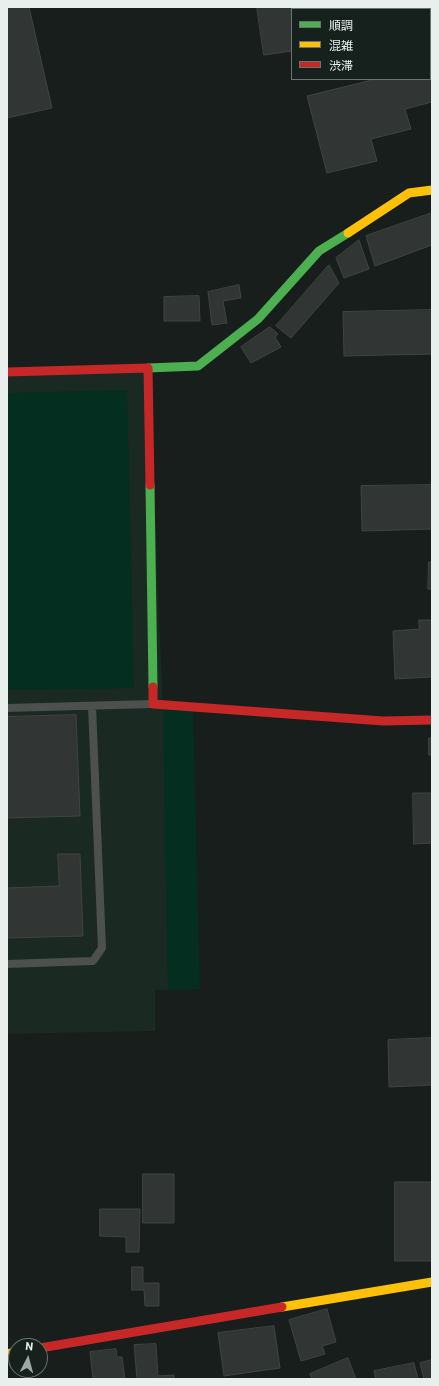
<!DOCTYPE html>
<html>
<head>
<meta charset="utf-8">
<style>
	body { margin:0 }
	#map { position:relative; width:439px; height:1386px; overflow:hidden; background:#181e1b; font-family:Roboto,"Noto Sans JP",sans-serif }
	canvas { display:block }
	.frame { position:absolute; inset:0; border:8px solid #e9efec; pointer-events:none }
	.legend { position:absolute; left:291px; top:8px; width:140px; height:72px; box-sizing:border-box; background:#16201c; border:1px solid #6a736f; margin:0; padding:5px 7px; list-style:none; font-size:12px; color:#e9efec }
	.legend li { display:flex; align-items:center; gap:8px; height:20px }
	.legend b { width:20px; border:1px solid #6a736f }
	.north { position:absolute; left:8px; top:1338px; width:40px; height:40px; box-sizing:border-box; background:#16201c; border:1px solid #6a736f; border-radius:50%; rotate:6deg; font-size:11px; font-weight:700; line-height:16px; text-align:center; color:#e9efec }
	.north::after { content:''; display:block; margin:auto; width:14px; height:18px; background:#a0a6a3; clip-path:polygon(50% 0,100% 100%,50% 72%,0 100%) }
</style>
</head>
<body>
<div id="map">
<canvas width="439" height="1386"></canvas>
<div class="frame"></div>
<ul class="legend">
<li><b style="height:5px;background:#4caf50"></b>順調</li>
<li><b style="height:5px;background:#ffc107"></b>混雑</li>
<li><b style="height:5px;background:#c62828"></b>渋滞</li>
</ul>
<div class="north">N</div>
</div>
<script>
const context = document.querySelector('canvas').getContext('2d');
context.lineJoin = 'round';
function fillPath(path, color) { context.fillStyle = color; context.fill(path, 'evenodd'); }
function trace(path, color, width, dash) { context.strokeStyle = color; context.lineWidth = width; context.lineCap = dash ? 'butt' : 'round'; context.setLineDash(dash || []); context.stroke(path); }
const built = new Path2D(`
	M148,368l15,336 37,285 -45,1v41l-148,3v-662z`);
const green = new Path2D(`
	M127,390l7,298 -127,2v-297z
	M163,704l30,2 7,283 -32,1z`);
const building = new Path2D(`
	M29,7l23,101 -45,10v-110z
	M257,7h67v2h-32v42l-28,4z
	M329,7h101l2,23 -2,1v-22h-101z
	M431,65l1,37 -27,7 6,20 -40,10 6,22 -50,12 -20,-77 69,-17h54z
	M432,213v32l-57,21 -9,-30z
	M359,240l10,29 -25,9 -8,-20z
	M329,265l10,18 -48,55 -15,-12z
	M239,285l2,13 -18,3 4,22 -15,2 -4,-33z
	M199,296l1,25h-36v-24z
	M432,310v44l-88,2 -1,-44z
	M270,327l8,7 -3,3 6,10 -30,16 -10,-16z
	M432,485v44l-70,2 -1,-45z
	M429,562h3v27h-4z
	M419,620h13v57l-37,2 -2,-48 26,-2z
	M76,715l4,101 -73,2v-101z
	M429,738h3v17h-3z
	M413,793h19v50l-18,1z
	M58,854h22l3,82 -76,2v-50l52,-2z
	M432,1038v47l-43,2 -1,-47z
	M143,1174h31v49h-31z
	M395,1182h37v79h-37z
	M100,1209h40l-1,43h-13v-15l-26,-1z
	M132,1267h11v16h16v23h-14l-1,-16h-12z
	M327,1309l9,33 -14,4 3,8 -24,7 -12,-41z
	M274,1326l6,42 -56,8 -6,-43z
	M156,1344l2,32 16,-1v4h-37l-3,-34z
	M116,1349l1,8h5l3,22h-32l-3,-27z
	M348,1358l8,21h-44l-2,-5z
	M432,1360v19h-8l-4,-16z
	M414,1363l4,16h-42l-2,-8z`);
const lane = new Path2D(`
	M7,708l145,-4
	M7,964l86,-3 9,-13 -10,-242`);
const fast = new Path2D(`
	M148,368l50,-2 60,-47 61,-68 29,-18
	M150,485l3,202`);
const slow = new Path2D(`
	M348,233l61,-40 23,-3
	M282,1307l150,-25
	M7,1354l9,-2`);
const jam = new Path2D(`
	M7,372l141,-4 2,117
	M153,687v17l230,17 49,-1
	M40,1348l242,-41`);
fillPath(built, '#1a2922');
fillPath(green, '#042e1f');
fillPath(building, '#313634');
trace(building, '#404442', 1);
trace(lane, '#4c504e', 8);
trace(fast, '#4caf50', 9);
trace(slow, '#ffc107', 9);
trace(jam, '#c62828', 9);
</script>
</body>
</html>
